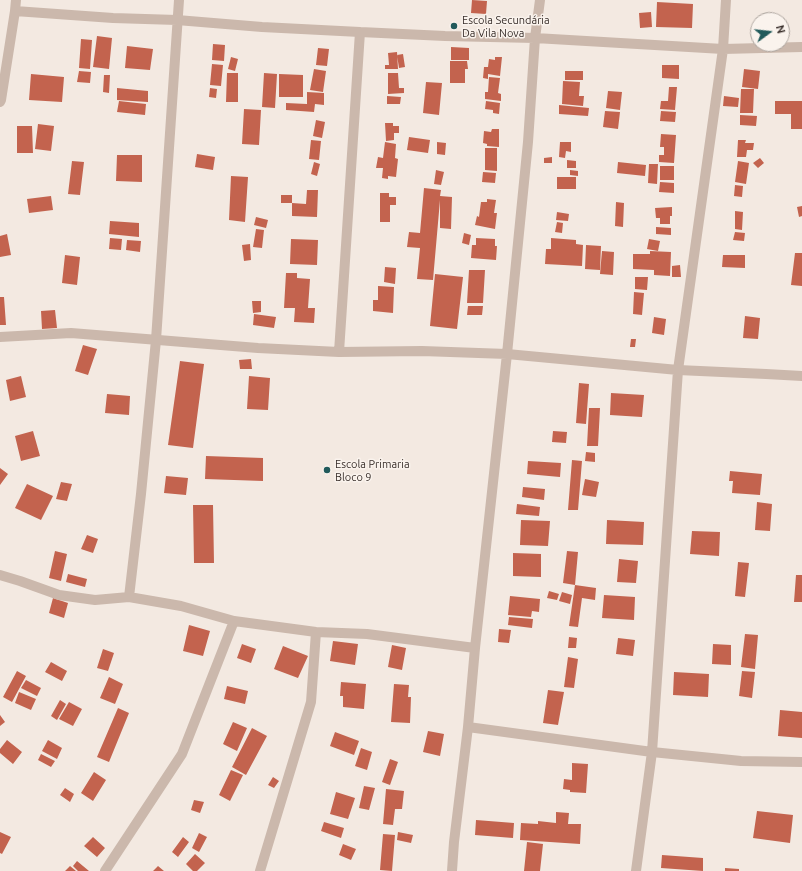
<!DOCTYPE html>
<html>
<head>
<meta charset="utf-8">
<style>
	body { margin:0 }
	#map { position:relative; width:802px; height:871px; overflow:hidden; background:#f3e9e1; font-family:Ubuntu,sans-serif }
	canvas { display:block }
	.north { position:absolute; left:750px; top:12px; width:40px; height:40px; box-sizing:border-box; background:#faf3ed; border:1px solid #ada59f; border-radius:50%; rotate:75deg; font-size:11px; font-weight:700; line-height:16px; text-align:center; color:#392f2b }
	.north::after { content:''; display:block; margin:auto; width:14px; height:18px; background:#215a5b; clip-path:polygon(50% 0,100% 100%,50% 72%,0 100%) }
</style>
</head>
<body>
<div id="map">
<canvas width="802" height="871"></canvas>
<div class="north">N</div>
</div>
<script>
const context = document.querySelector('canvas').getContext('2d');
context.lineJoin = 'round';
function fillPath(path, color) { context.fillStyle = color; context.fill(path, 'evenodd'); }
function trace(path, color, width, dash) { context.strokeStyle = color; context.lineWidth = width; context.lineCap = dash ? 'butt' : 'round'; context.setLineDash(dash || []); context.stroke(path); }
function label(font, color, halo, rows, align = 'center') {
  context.font = font + ' Ubuntu,sans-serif'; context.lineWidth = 3; context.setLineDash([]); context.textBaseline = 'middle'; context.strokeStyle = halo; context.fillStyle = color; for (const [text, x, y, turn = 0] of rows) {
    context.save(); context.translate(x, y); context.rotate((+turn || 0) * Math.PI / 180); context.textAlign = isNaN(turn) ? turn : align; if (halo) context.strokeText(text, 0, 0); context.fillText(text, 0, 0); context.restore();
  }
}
const building = new Path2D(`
	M472,0l15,1 -1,13 -15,-1z
	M657,2l36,2 -1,24 -36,-1z
	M651,12l1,15 -12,1 -1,-15z
	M97,36l15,2 -3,31 -16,-2z
	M81,39l11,1 -2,29 -11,-1z
	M213,44l12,1 -1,16 -12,-1z
	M127,46l26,3 -3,21 -25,-2z
	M451,47l18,1v12h-18z
	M318,48l11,1 -2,17 -11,-1z
	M397,52l1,17h-13v-4h4l-1,-12z
	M403,54l2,13 -6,1 -2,-13z
	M231,57l7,2 -3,12 -7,-2z
	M495,57h7l-2,19 -12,-2v5l-5,-1 1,-11h4l1,-8 6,1z
	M450,61h17l1,8h-3v14h-15z
	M212,64l11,1 -2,21 -11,-1z
	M662,65h17v14l-17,-1z
	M314,69l12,2 -3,21 -13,-2z
	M744,69l16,2 -2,18 -16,-2z
	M79,71l12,1 -1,11 -13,-1z
	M565,71h18v9h-18z
	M227,73h11v29h-12z
	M264,73l13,1 -2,34 -13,-1z
	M388,73h10l1,15h5v5l-16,1z
	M31,74l33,3 -2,25 -33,-2z
	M279,74l24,1v22h-24z
	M104,75h6l-1,18 -6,-1z
	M489,77l11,1 -2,15 3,1v7l-16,-2v-7h3z
	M563,81l17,1 -1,14h5l-1,10 -21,-2z
	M426,82l16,1 -3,32 -16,-2z
	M669,87h8l-2,23 -15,-1 1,-8h7z
	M117,88l31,3v11l-31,-2z
	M210,88l7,1 -1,9 -7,-1z
	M741,89h13l-1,24h-13z
	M608,91l14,1 -2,18 -14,-2z
	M307,92l17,1v12l-9,-1 -1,8 -28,-2v-7l21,1z
	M387,96l14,1 -1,7h-13z
	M724,96l15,2 -1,9 -15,-1z
	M119,101l27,3 -1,11 -28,-3z
	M486,101l14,2 -1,11 -6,-1v-3l-8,-1z
	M775,101h27v28h-11v-15h-16z
	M559,105l30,3 -1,8 -29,-2z
	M244,109l17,1 -2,35 -17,-1z
	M605,111l15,1 -2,17 -15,-2z
	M661,111l15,1 -1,10 -15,-1z
	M740,115l17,1 -1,10 -16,-1z
	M316,120l9,2 -3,16 -9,-2z
	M385,123h8v3h6v7h-5v7l-8,1z
	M38,124l16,2 -3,25 -16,-2z
	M17,126h15l1,27h-16z
	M492,129h7v18l-12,-1v-2l-4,-1 1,-12 7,1z
	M661,134l15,1 -2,28 -15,-1v-7h5v-8h-4z
	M409,137l21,3 -2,13 -21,-3z
	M311,140l10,1 -2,19 -10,-1z
	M738,140h8l-1,3h9l-1,7h-6l-1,7h-9z
	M385,142l11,2 -1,14 3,1 -2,18 -8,-1v3l-6,-1 1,-10h-7l2,-11 5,1z
	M437,142l9,1 -1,12 -8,-1z
	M560,142h11v10l-5,-1 -1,7 -6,-1z
	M485,148h12v23l-12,-1z
	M197,154l18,3 -2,13 -18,-3z
	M117,155h25v27l-26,-1z
	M552,157v6h-8v-5z
	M760,158l4,5 -6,5 -5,-5z
	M567,160l9,1v7h-9z
	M72,161l12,1 -4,33 -12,-1z
	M738,161l11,2 -3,21 -11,-2z
	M314,162l6,2 -3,12 -6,-2z
	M618,162l28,3 -1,11 -28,-3z
	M649,164h9l-1,20 -9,-1z
	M660,166h14v14h-14z
	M436,170l8,2 -3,13 -7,-1z
	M570,170l8,1v5l-8,-1z
	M483,172l13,1 -1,10 -13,-1z
	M231,176l17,1 -3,45 -16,-2z
	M557,177h19v12h-19z
	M660,182l14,1v10l-15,-1z
	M735,185l8,1 -1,11 -8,-1z
	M424,188l17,2 -1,6 12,1 -1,32 -11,-1v-28l-7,80 -16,-1 3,-31 -13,-1 2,-15 11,1z
	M307,190h11l-1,27 -25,-1v-13l14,1z
	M380,193h9v4h7v8h-6v17h-10z
	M281,195h11v8h-11z
	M51,196l2,14 -24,3 -2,-14z
	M487,199l9,1 -2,13h3l-2,16 -20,-4 2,-9 2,1 2,-15h6z
	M616,202l8,1 -1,24 -8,-1z
	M802,206v10l-3,1 -2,-10z
	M672,207v9h-2v8h-10v-6h-4l-1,-10z
	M735,211l8,1 -1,18 -7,-1z
	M557,212l12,2 -1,7 -12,-1z
	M256,217l12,3 -2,8 -12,-3z
	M110,221l29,2v14l-30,-3z
	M557,222l6,1 -1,10 -7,-1z
	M656,227l15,1v7l-15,-1z
	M256,229l8,1 -2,18 -9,-1z
	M735,232l10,1 -1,8 -11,-1z
	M464,233l7,2 -2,10 -7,-2z
	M7,234l4,21 -11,2v-21z
	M110,238l12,1 -1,11 -12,-1z
	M476,238l19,1v7h2l-1,14 -25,-2 1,-13h4z
	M551,238l25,2v4l7,1 -1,21 -37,-2 1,-15h5z
	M291,239l27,1 -1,25 -27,-1z
	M649,239l11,2 -2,10 -11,-2z
	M127,240l14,1 -1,11 -14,-2z
	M250,244l1,16 -7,1 -2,-16z
	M586,245l15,1 -1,24 -15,-1z
	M602,251l12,1 -1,23 -13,-1z
	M650,251l21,1 -1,24 -16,-1v-5l-21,-1v-15h17z
	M795,253h7v33l-11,-1z
	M65,255l15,2 -3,28 -15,-2z
	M723,255h22v13l-23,-1z
	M680,265l1,12h-9v-11z
	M385,267l11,1 -1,16 -11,-2z
	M469,270h16l-2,33h-16z
	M286,273h11v5l13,1 -2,29h7l-1,15 -20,-1 1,-14h-11z
	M435,274l28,3 -6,52 -27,-3z
	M635,277h13l-1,13 -12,-1z
	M378,286l16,1 -1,26 -20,-2v-11h5z
	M634,292l10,1 -2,22 -9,-1z
	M0,297h4l2,28h-6z
	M252,301h9v11l-8,1z
	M468,306h15l-1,9h-15z
	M55,310l2,18 -15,1 -1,-18z
	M254,314l22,3 -2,11 -21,-3z
	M745,316l15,2 -2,21 -15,-1z
	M654,317l12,2 -2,16 -12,-2z
	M631,339h5l-1,8h-5z
	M83,345l14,4 -9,26 -13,-4z
	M251,359l1,10h-12l-1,-9z
	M180,361l24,3 -11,84 -25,-3z
	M21,376l5,21 -16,4 -4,-21z
	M249,376l21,2 -2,32 -21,-1z
	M579,383l10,1 -3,40 -10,-1z
	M611,393l33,2 -2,22 -32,-2z
	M107,394l23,2 -1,19 -24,-2z
	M589,408h11l-2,38h-11z
	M33,431l7,25 -19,5 -6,-25z
	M553,431l14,1 -1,11 -14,-1z
	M586,452l9,1v9l-10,-1z
	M206,456l57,2v23l-58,-2z
	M572,460l10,1 -4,49h-10z
	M528,461l33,2 -1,14 -33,-3z
	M0,468l8,6 -8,11z
	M730,471l32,3 -2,21 -28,-2 1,-12h-4z
	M166,476l22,2 -2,17 -22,-2z
	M585,479l14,3 -3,15 -14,-2z
	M61,482l11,2 -5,17 -11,-2z
	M27,484l26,12 -12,24 -26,-12z
	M523,487l22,2 -1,11 -22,-3z
	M757,502l15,2 -2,27 -15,-1z
	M517,504l23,3 -1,9 -23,-2z
	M193,505h20l1,58h-20z
	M521,520l29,1 -2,25 -28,-1z
	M607,520l37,2 -1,23 -37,-1z
	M692,531l28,1 -1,24 -29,-2z
	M87,535l11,4 -5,14 -12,-4z
	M55,551l12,3 -6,27 -12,-3z
	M567,551l11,1 -3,33 -12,-2z
	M513,553l28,1v23l-28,-1z
	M619,559l19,2 -2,22 -19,-1z
	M738,562l11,1 -4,34 -10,-1z
	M68,574l19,5 -2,8 -19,-5z
	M796,575h6v27h-8z
	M575,585l21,3 -1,12 -13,-2 -4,29 -9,-1z
	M549,591l10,3 -2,6 -10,-2z
	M562,592l10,3 -2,9 -11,-3z
	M604,595l31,2 -1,23 -32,-2z
	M510,596l30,3 -1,13 -7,-1 -1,6 -23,-2z
	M53,598l15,5 -4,15 -15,-5z
	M509,617l24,2 -1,9 -24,-3z
	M189,625l21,6 -7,25 -20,-5z
	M499,629l12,1 -2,13 -11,-1z
	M745,634l13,1 -3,34 -14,-2z
	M569,637l8,1 -1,10h-8z
	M618,638l17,2 -2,16 -17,-2z
	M333,641l25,3 -3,21 -25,-4z
	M242,644l14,5 -5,14 -14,-5z
	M713,644l18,1v20l-19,-1z
	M392,645l14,3 -4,22 -14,-3z
	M283,646l25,10 -10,22 -24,-9z
	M103,649l11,4 -6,18 -11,-3z
	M568,657l10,2 -4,29 -10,-1z
	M51,662l16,9 -5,10 -17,-9z
	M17,671l9,5 -14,26 -9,-5z
	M742,671l13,1 -3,26 -13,-2z
	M674,672l35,2 -1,23 -35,-2z
	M109,677l14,7 -8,20 -15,-6z
	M26,680l15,8 -4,8 -16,-8z
	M341,682l25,2 -2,25 -21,-2v-11h-3z
	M394,684l15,1 -1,12h3l-1,26 -19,-1z
	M227,686l21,5 -3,13 -21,-5z
	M548,690l16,2 -6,33 -15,-2z
	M19,692l17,7 -5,11 -16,-7z
	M60,700l6,4 -9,16 -6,-4z
	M69,702l13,7 -9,17 -14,-7z
	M118,708l11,5 -20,49 -12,-5z
	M780,710l22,2v26l-24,-2z
	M0,715l5,7 -5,4z
	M233,722l14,6 -10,23 -14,-7z
	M252,728l15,8 -21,39 -14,-8z
	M428,731l16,3 -4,22 -17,-4z
	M335,732l24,9 -5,14 -24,-9z
	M7,740l15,12 -9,12 -13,-11v-4z
	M48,740l14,8 -5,11 -15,-8z
	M361,748l11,4 -5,18 -12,-4z
	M41,754l14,7 -4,6 -13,-7z
	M390,759l8,3 -8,23 -8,-3z
	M572,763l16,1 -2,29 -16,-1v-2l-7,-1 1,-10 8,1z
	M231,770l12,5 -13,26 -11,-6z
	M94,772l12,8 -13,21 -12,-8z
	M273,777l6,4 -5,7 -6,-3z
	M364,786l11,2 -6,22 -10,-2z
	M65,788l9,6 -4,8 -10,-7z
	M386,789l18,2 -2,18h-7l-2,16 -10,-1z
	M336,792l19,6 -7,21 -18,-5z
	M194,800l10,2 -4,11 -9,-3z
	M757,811l36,4 -3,28 -37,-5z
	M556,812l13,1 -1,11h13l-1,20 -60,-4 1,-17 17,1v-3l18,2z
	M476,820l38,3 -1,15 -38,-3z
	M324,822l20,6 -3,10 -20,-7z
	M0,832l11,5 -9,17 -2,-1z
	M398,832l15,3 -2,8 -14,-3z
	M199,833l8,4 -8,15 -7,-4z
	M383,834l12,1 -3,36 -12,-1z
	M93,837l12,11 -8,9 -13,-11z
	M183,837l6,5 -11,15 -6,-5z
	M527,842l16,2 -3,27h-16z
	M343,844l13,5 -5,11 -12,-5z
	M195,854l10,9 -8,8h-4l-7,-7z
	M662,855l41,3v13l-42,-3z
	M77,861l12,10h-11l-5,-5z
	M70,866l6,5h-11z
	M158,866l6,5h-11z
	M725,868l14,1v2h-14z`);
const minor = new Path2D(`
	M15,11l1,-11
	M0,102l1,-2 14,-89 98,7 64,2 85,7 98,5 85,4 90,2 188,11 79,-2
	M0,337l71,-4 187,15 81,4 83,-1 85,3 171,16 88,4 36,2
	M339,352l21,-320
	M0,575l20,6 39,14 36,5 34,-3 52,9 53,15 82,11 51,2 108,14
	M129,597l12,-103 15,-154 23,-340
	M468,727l184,25 89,9 61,1
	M105,871l77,-117 52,-133
	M260,871l51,-169 5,-70
	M452,871l2,-29 14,-115 7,-79 32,-294 21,-212 7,-104 5,-38
	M636,871l16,-119 26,-382 45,-321 3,-49`);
const markers = [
	[454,26,4,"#215a5b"],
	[327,470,4,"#215a5b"]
];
const poiNames = [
	["Escola Secundária",462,20],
	["Da Vila Nova",462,33],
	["Escola Primaria",335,464],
	["Bloco 9",335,477]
];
fillPath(building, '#c3634e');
trace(minor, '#cbb8ac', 10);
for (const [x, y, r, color] of markers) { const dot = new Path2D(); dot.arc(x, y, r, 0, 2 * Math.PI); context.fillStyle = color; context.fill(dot); trace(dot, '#faf3ed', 1.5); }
label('11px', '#392f2b', '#faf3ed', poiNames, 'left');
</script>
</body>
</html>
